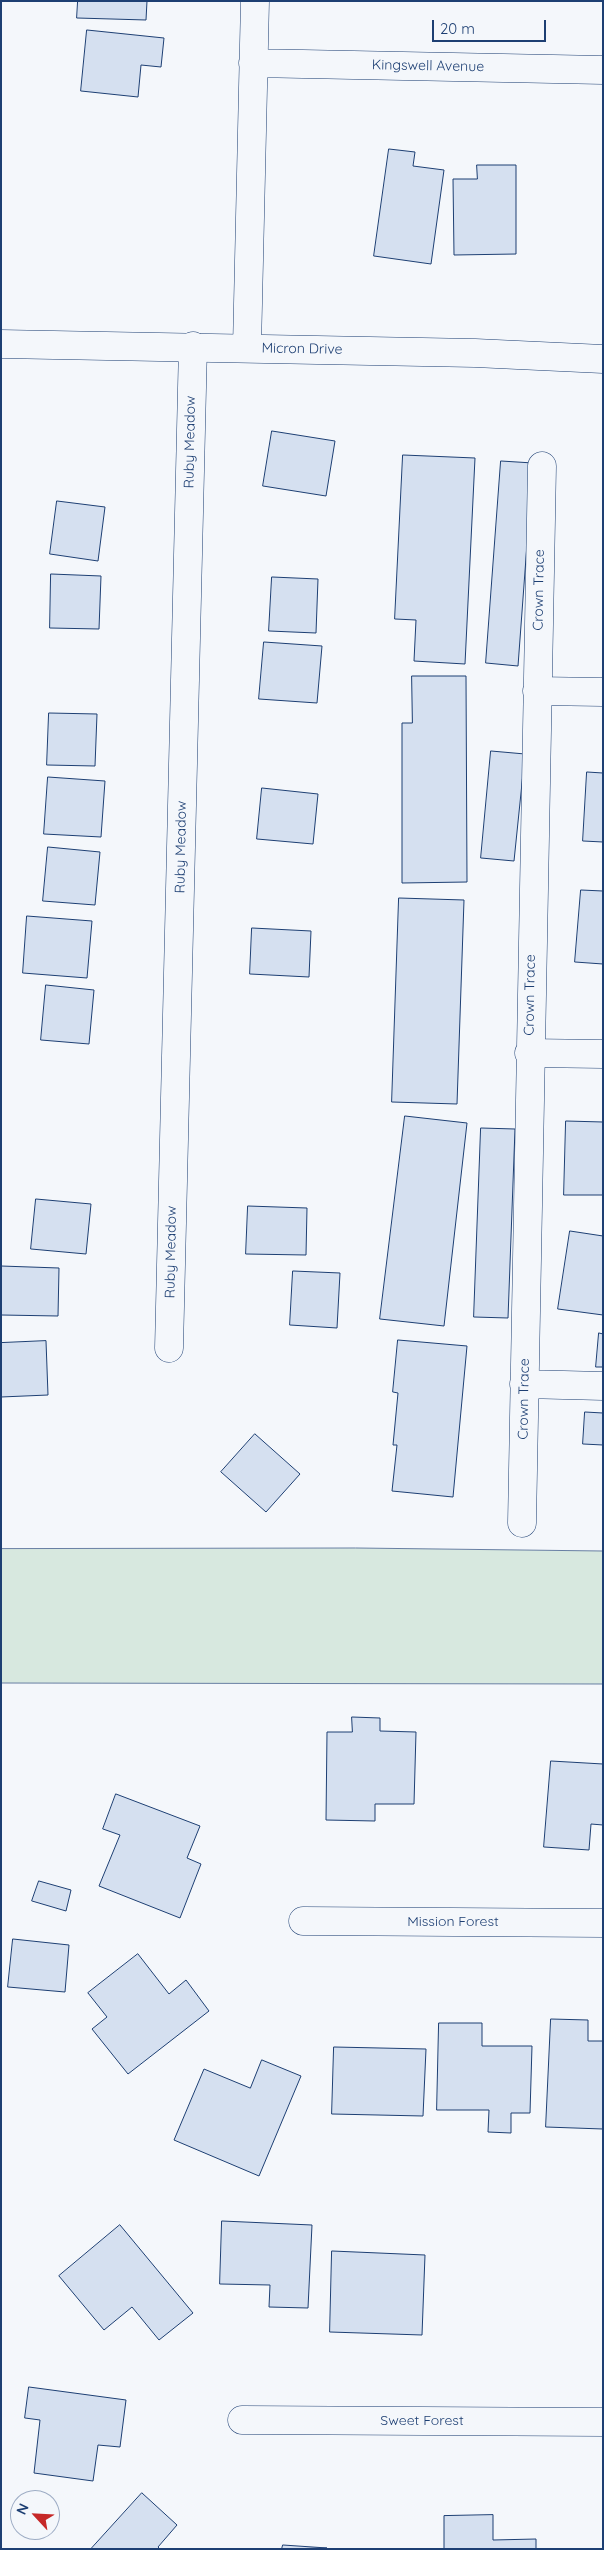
<!DOCTYPE html>
<html>
<head>
<meta charset="utf-8">
<style>
	body { margin:0 }
	#map { position:relative; width:604px; height:2550px; overflow:hidden; background:#f4f7fb; font-family:Quicksand,sans-serif }
	canvas { display:block }
	.frame { position:absolute; inset:0; border:2px solid #1d3f73; pointer-events:none }
	.north { position:absolute; left:10px; top:2490px; width:50px; height:50px; box-sizing:border-box; background:#f4f7fb; border:1px solid #9eadc5; border-radius:50%; rotate:295deg; font-size:14px; font-weight:700; line-height:20px; text-align:center; color:#1d3f73 }
	.north::after { content:''; display:block; margin:auto; width:18px; height:22px; background:#c62828; clip-path:polygon(50% 0,100% 100%,50% 72%,0 100%) }
	.scale { position:absolute; left:432px; top:20px; width:114px; height:22px; box-sizing:border-box; border:2px solid #1d3f73; border-top:0; padding-left:6px; font-size:15px; line-height:18px; white-space:nowrap; color:#1d3f73; -webkit-text-stroke:4px #f4f7fb; paint-order:stroke }
</style>
</head>
<body>
<div id="map">
<canvas width="604" height="2550"></canvas>
<div class="frame"></div>
<div class="north">N</div>
<div class="scale">20 m</div>
</div>
<script>
const context = document.querySelector('canvas').getContext('2d');
context.lineJoin = 'round';
function fillPath(path, color) { context.fillStyle = color; context.fill(path, 'evenodd'); }
function trace(path, color, width, dash) { context.strokeStyle = color; context.lineWidth = width; context.lineCap = dash ? 'butt' : 'round'; context.setLineDash(dash || []); context.stroke(path); }
function label(font, color, halo, rows, align = 'center') {
  context.font = font + ' Quicksand,sans-serif'; context.lineWidth = 4; context.setLineDash([]); context.textBaseline = 'middle'; context.strokeStyle = halo; context.fillStyle = color; for (const [text, x, y, turn = 0] of rows) {
    context.save(); context.translate(x, y); context.rotate((+turn || 0) * Math.PI / 180); context.textAlign = isNaN(turn) ? turn : align; if (halo) context.strokeText(text, 0, 0); context.fillText(text, 0, 0); context.restore();
  }
}
const green = new Path2D(`
	M356,1548l247,3v133l-602,-1v-134z`);
const building = new Path2D(`
	M78,1h69l-1,19 -69,-2z
	M87,30l77,8 -3,29 -20,-2 -3,32 -57,-6z
	M389,149l26,3 -2,14 31,4 -13,94 -57,-8z
	M477,165h39v89l-62,1 -1,-76h24z
	M272,431l63,10 -9,55 -63,-10z
	M403,455l72,3 -10,206 -51,-3 2,-41 -21,-1z
	M501,461l32,2 -15,203 -32,-3z
	M57,501l48,6 -7,54 -48,-7z
	M51,574l50,2 -2,53 -49,-1z
	M272,577l46,2 -2,54 -47,-2z
	M264,642l58,4 -5,57 -58,-4z
	M412,676h54l1,206 -65,1v-160h10z
	M49,713l48,1 -2,52 -48,-1z
	M491,751l34,3 -11,107 -33,-3z
	M587,772l16,1v69l-20,-1z
	M48,777l57,4 -4,56 -57,-3z
	M262,788l56,6 -5,50 -56,-5z
	M48,847l52,5 -5,53 -52,-4z
	M581,890l22,1v73l-28,-2z
	M399,898l65,2 -7,204 -65,-2z
	M27,916l65,5 -5,57 -64,-5z
	M252,928l59,3 -2,46 -59,-3z
	M46,985l48,5 -5,54 -48,-4z
	M405,1116l62,7 -23,203 -64,-7z
	M566,1121l37,1v73h-39z
	M481,1128l34,1 -7,189 -34,-1z
	M36,1199l55,5 -5,50 -55,-5z
	M248,1206l59,2 -1,47 -60,-1z
	M570,1231l33,5v79l-45,-6z
	M1,1266l58,2 -1,48 -57,-1z
	M293,1271l47,2 -3,55 -47,-3z
	M599,1333l4,1v33h-7z
	M398,1340l69,6 -14,151 -61,-6 5,-46h-4l5,-52 -5,-1z
	M46,1341l2,54 -47,2v-54z
	M585,1412l18,1v32l-20,-1z
	M255,1434l45,40 -34,38 -45,-40z
	M352,1717l28,1v13l36,1 -2,72h-39v17l-49,-1 1,-88h25z
	M551,1761l52,3v61l-12,-1 -2,26 -45,-3z
	M116,1794l84,32 -13,32 14,6 -21,54 -81,-32 21,-51 -17,-6z
	M39,1881l32,9 -5,21 -34,-10z
	M13,1939l56,6 -4,47 -57,-5z
	M138,1954l31,40 17,-14 23,31 -81,63 -36,-45 15,-12 -19,-24z
	M551,2019l37,1v21h15v88l-57,-2z
	M439,2023h43v23h50l-2,67h-19v20l-23,-1 1,-22h-52z
	M334,2047l92,2 -3,67 -91,-2z
	M262,2060l39,16 -42,100 -85,-36 30,-71 46,19z
	M222,2221l90,4 -4,83 -39,-1 1,-22 -50,-1z
	M120,2225l73,88 -34,27 -27,-33 -28,23 -45,-54z
	M332,2251l93,4 -3,80 -92,-3z
	M29,2387l97,13 -6,47 -22,-2 -5,36 -59,-8 6,-53 -15,-2z
	M142,2493l35,32 -19,22 2,2h-69z
	M493,2515v25l43,-1v10h-92v-33z
	M283,2545l44,3 -45,1z`);
const street = new Path2D(`
	M253,63l350,7
	M247,347l8,-346
	M537,691l66,1
	M529,1053l74,1
	M169,1348l24,-1002
	M524,1384l79,2
	M522,1523l20,-1057
	M303,1921l300,2
	M242,2420l361,2`);
const secondary = new Path2D(`
	M1,344l474,9 128,6`);
const streetNames = [
	["Kingswell Avenue",428,66,1],
	["Micron Drive",302,349,1],
	["Ruby Meadow",190,442,-89],
	["Crown Trace",539,590,-89],
	["Ruby Meadow",181,847,-89],
	["Crown Trace",530,995,-89],
	["Ruby Meadow",171,1252,-89],
	["Crown Trace",524,1399,-89],
	["Mission Forest",453,1922],
	["Sweet Forest",422,2421]
];
fillPath(green, '#d7e8df');
trace(green, '#687fa3', 1);
fillPath(building, '#d5e0f0');
trace(building, '#1d3f73', 1);
trace(street, '#1d3f73', 29);
trace(secondary, '#1d3f73', 29);
trace(street, '#f4f7fb', 28);
trace(secondary, '#f4f7fb', 28);
label('14px', '#1d3f73', '#f4f7fb', streetNames);
</script>
</body>
</html>
